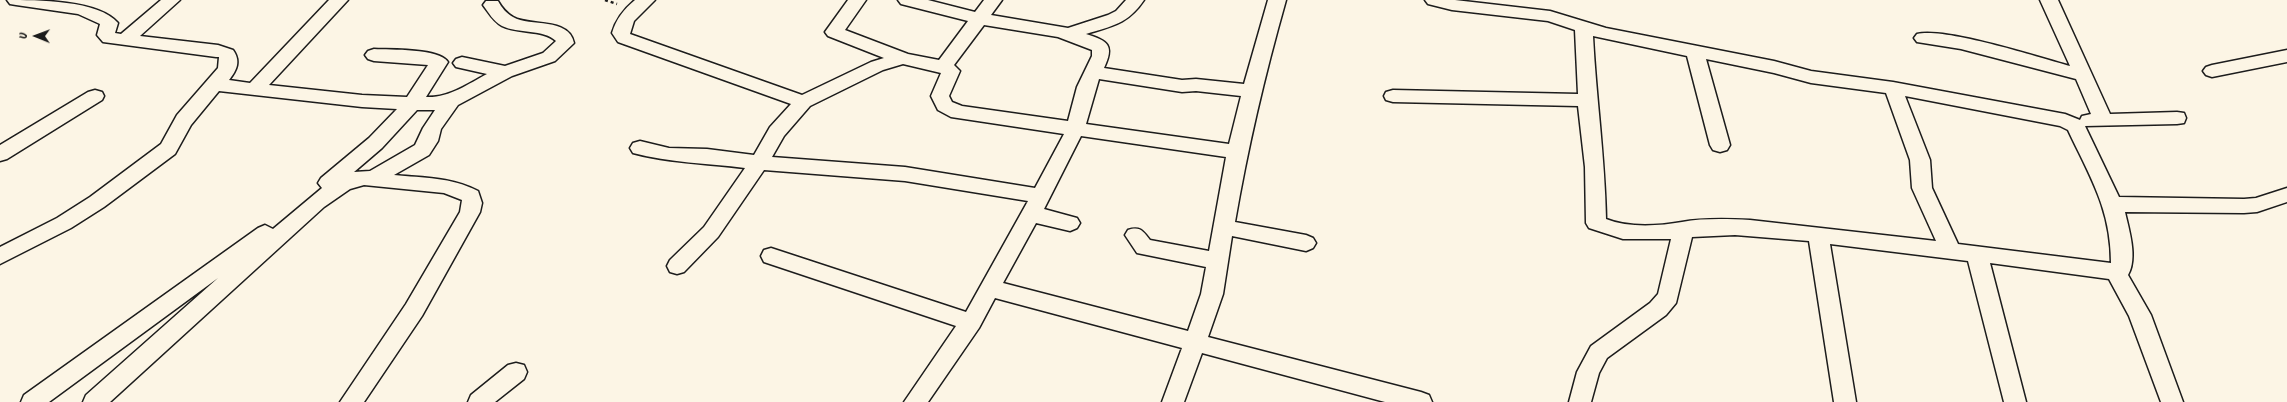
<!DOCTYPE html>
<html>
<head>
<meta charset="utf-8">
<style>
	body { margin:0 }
	#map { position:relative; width:2287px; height:402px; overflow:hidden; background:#fcf5e5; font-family:Kalam,sans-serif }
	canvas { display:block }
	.north { position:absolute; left:16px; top:16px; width:40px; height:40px; -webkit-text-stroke:3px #fcf5e5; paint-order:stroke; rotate:271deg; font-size:11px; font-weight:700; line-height:16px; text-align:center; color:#1c1c1c }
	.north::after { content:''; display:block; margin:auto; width:14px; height:18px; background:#1c1c1c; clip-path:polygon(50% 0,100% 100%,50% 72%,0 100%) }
</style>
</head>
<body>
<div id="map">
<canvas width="2287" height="402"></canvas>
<div class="north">U</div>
</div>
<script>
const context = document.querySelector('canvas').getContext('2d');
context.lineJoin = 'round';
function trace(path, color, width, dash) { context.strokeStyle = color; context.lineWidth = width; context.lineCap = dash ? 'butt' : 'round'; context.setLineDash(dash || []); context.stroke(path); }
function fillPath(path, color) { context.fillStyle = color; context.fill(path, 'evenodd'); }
const path = new Path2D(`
	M605,0l12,4`);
const minor = new Path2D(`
	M7,0c30,0 92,0 111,23l-3,10 6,1 40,-34h19l-40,36 78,9 15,5c8,11 4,20 -4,30l21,3 79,-83h19l-79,85 93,10 45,2 21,-32 -54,-4 -6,-2 -3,-4 3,-4 6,-2c16,1 65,-1 74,13l-22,35c23,1 42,-13 61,-23l-31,-7 -3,-4 3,-4 6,-2 43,9 38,-13 13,-12c-12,-12 -38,-7 -54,-15 -9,-5 -13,-13 -19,-21l3,-4h12c4,7 8,12 15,16 17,10 56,0 61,26l-19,18 -43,15 -54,29 -17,24 -3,12 -9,14 -35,20c30,3 57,2 84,16l4,12 -2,9 -58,104 -58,86h-24l66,-98 54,-92 2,-12 -18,-7 -80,-8 -14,4 -26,18 -214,195h-27l3,-7 132,-117 -169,124h-28l3,-7 234,-167 7,-3 8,4 49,-41 -4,-5 3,-5 48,-40 28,-29 -35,-2 -143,-16 -28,34 -16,29 -71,53 -33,21 -71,36v-17l57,-29 33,-21 71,-53 16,-29 41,-47 1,-11h-3l-113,-15 -6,-7 3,-11 -22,-10 -62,-9 -6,-1zM417,110h18l-12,18 -8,17 -45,26 -16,1 28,-24z
	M635,0h20l-21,21 -4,13 172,61 69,-33 13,-4 -56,-22 -3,-4 23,-32h18l-21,30 63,24 31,6 29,-39 -67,-17 -3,-4h30l47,12 9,-12h18l-11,15 77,13 40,-13 8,-4 10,-11h18c-16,24 -32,26 -58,34 22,7 29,11 18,34l78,12 14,-1 48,5 24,-84h18c-21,74 -38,146 -51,222l71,13 7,3 3,5 -3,5 -7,3 -74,-15 -9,58 -15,43 213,55 8,3 3,7h-47l-183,-49 -18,49h-22l20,-54 -187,-50 -16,30 -51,74h-24l52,-76 -192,-64 -3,-6 3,-6 7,-2 195,64 62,-111 -123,-20 -141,-11 -46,67 -34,35 -7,2 -7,-2 -3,-6 3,-6 34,-33 41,-59c-38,-5 -75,-5 -112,-15l-3,-5 3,-5 7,-2 29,7 38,1 47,6 16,-28 21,-23 -173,-62 -6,-9c4,-14 12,-24 23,-33zM984,25l74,12 34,13v6l-15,31 -9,34 -106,-15 -10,-4 -3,-6 11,-25 -6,-6zM903,64l38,9 -10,23 7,14 13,7 113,17 -29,54 -130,-21 -133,-10 12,-21 26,-30 73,-36zM1099,79l83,13 14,-1 45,5 -12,48 -143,-20zM1081,136l145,21 -17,94 -59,-11c-7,-9 -10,-14 -22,-10l-3,5 12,18 69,14 -5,27 -13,37 -185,-48 33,-60 34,8 7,-3 3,-5 -3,-5 -33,-9z
	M1425,0h30l95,11 56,17 168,33 37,10 82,11 172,32 15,6 2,-4 9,-2 -15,-35 -115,-30 -44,-7 -3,-4 3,-4c27,-7 121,23 153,32l-30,-66h18l52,114 67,-2 7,1 2,5 -2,5 -7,1 -92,2 34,71 125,2 12,-1 31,-10v14l-30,10 -13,1 -119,-1c4,18 13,46 3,63l23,40 32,87h-22l-32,-86 -20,-37 -119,-16 36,139h-22l-36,-141 -138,-17 26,158h-22l-25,-161 -74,-6 -43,2 -16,66 -10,12 -59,43 -8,15 -8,29h-22l8,-30 14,-26 59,-43 8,-9 13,-55h-48l-34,-11 -3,-5 -1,-56 -7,-61 -185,-4 -7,-2 -2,-4 2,-4 7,-2 185,4 -3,-64 -27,-9 -96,-11 -24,-6zM1593,36l94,20 23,89 3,5 7,2 7,-2 3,-5 -24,-86 68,14 37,10 75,10 24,67 2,28 24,53 -186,-21c-22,-1 -47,-2 -68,2 -23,4 -54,6 -76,-3 -1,-61 -10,-122 -13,-183zM1905,96l155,30 8,4c22,47 43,79 43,133l-153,-19 -26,-56 -2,-28z
	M2287,50v12l-75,15 -6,-2 -3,-4 3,-4 6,-2z
	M95,90l7,2 2,4 -2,4 -95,59 -7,2v-16l88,-53z
	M516,363l8,2 3,7 -3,7 -29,23h-27l3,-7 37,-30z`);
trace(minor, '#1c1c1c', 3);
trace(path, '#1c1c1c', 2.5, [3, 3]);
fillPath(minor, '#fcf5e5');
</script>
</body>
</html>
